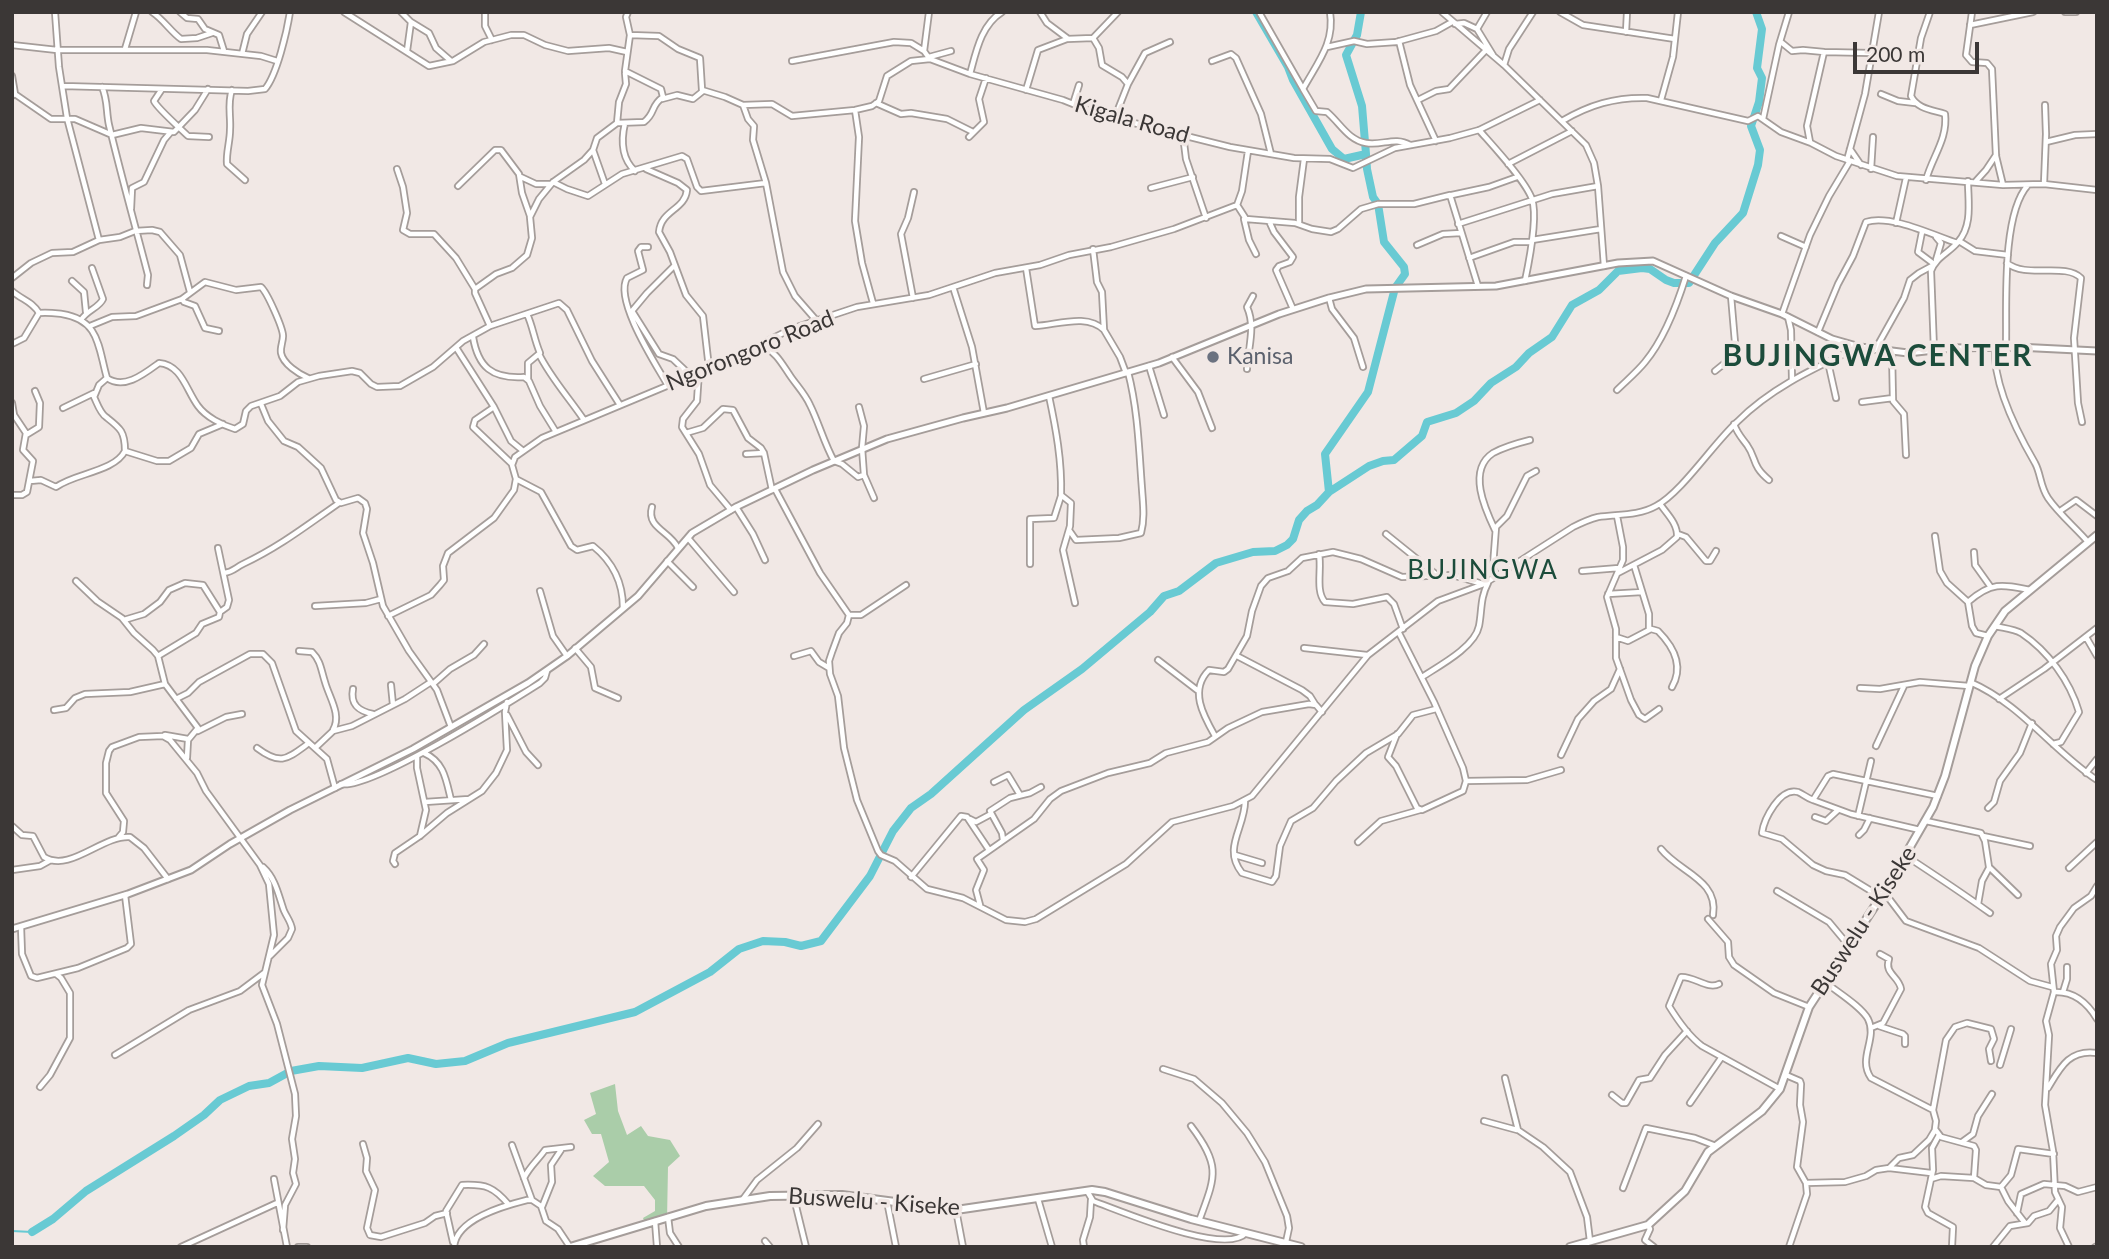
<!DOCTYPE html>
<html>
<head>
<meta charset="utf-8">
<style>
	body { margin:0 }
	#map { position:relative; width:2109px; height:1259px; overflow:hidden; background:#f1e8e5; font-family:Lato,sans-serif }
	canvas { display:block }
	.frame { position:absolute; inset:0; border:14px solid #3b3736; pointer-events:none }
	.scale { position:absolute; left:1853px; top:42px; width:126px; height:32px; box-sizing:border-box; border:4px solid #3b3736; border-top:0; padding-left:9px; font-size:21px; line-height:24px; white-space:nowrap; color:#3b3736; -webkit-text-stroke:5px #f1e8e5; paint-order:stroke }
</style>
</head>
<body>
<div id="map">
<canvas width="2109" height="1259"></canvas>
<div class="frame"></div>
<div class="scale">200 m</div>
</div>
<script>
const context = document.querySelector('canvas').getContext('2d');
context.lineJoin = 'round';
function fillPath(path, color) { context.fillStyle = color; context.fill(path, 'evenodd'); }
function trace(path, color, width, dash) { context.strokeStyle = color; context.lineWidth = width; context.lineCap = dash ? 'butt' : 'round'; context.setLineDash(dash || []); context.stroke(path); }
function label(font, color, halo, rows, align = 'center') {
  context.font = font + ' Lato,sans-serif'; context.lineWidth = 7; context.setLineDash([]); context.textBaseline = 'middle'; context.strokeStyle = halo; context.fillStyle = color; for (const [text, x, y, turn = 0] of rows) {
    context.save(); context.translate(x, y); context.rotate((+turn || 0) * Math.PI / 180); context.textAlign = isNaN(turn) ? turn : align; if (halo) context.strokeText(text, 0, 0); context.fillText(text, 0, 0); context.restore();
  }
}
const green = new Path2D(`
	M615,1084l3,27 9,24 14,-9 7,10 22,4 10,16 -12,11 -1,53 -15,8h-5l-4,-10 12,-7v-11l-11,-14h-39l-12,-10 16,-14 -8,-28h-9l-8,-14 12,-6 -6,-21z`);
const stream = new Path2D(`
	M12,1231l20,1`);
const river = new Path2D(`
	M1256,12l32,55 5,13 39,69 12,10 22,-5 1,15 6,28 5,7 6,38 20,25 1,7 -10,14 -27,104 -43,62 4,38
	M1361,12l-4,23 -11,20 16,51 4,48
	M32,1232l21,-13 33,-28 88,-55 30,-21 16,-15 29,-14 20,-3 22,-12 28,-5 43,2 46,-10 28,6 29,-3 43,-18 127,-31 75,-40 29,-23 24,-8 22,1 16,4 20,-5 49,-65 23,-45 18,-23 20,-14 93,-84 58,-41 68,-57 14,-16 15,-5 37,-28 37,-11 22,-1 12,-6 6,-6 6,-19 8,-9 10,-6 12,-13 40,-26 14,-5 11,-1 28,-24 5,-14 29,-9 18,-12 17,-18 25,-16 13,-14 23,-16 20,-32 27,-15 19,-19 24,-3 8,1 16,11 8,3h15l26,-40 28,-30 15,-48 2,-15 -9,-24 8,-24 3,-24 -5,-10 5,-39 -6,-17`);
const minor = new Path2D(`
	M55,12l4,55 8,51 32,122
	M152,12c12,8 18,19 29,27l16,-1 15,-5
	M180,12l7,6 11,1 7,10 14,6 5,16
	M344,12l85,54 24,-5 31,-19 27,-7h13l21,10 23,6 41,-3 18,4
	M401,12l10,10 -4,29
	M485,12v14l7,14
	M1040,12l7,11 20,15
	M1259,12l44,77
	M1330,12c5,31 -13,51 -27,77l13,22 11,1c13,11 21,28 39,31 16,3 29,-7 44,2
	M1442,12l62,53 82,80 8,18 4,23 6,80
	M1487,12l-10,17 16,26
	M1560,12l23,13 92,14
	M1972,12l-6,43 6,7 15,1 5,6 4,87 7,29
	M2065,12h11
	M411,22l18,11 7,15 15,13
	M1455,24l9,-1 13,6
	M1970,25l63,-13
	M1626,32l1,-20
	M630,35l29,1 19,13 22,9 2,32 23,7 18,8 5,14 6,7 -1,14 13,43 17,89 12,24 21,24
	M1093,38l6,10 3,17 20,12 6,7 -13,33
	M1399,41l11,44 26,56
	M1781,42l11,9 11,-1 21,2
	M12,45l45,5h150l54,6 16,5
	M1327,47l27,-6 13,3 29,-2 40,-11 16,-9
	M125,49l11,-37
	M924,51l5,-39
	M242,54l5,-20 15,-22
	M929,57l22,-6
	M792,61l102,-19 17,1 13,8 5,7
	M1212,61l19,-7 5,4 25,56 10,40
	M1504,65l5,-16 24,-37
	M970,74c6,-22 11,-49 32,-62
	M12,76l3,18 -3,2
	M1128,84l17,-31 25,-11
	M63,86l185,5 17,-2c12,-14 22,-58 25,-77
	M102,87c6,13 4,25 7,38 12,50 26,100 39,150l-1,10
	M162,89l-8,12c3,7 27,28 34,35l21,1
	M232,90c-5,13 -1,26 -2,40 0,12 -4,22 -3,34l18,16
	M1026,90l12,-40 29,-11 26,-1 25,-26
	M12,92l39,27h24l37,16 29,-7 33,4 21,-22 13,-21
	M1881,94l17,7 17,2
	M662,99l15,-4 16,4 10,-8
	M1418,100l18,-9 13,-2 37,-39
	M1661,100l12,-43 5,-45
	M876,103l25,11 10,-1 36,6 26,13
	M1073,104l6,-19
	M743,105l29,-1 20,12 63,-6 17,-4 7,-5 8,-25 24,-15 19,-2 40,15 93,26 35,14 132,33 64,11 36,1 23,9 42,-20 55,-10 29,-8 61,-30
	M855,110l4,27 -4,84 7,42 11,40
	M1763,119l16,-74 10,-33
	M1562,121c27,-16 53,-24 85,-23l101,23 10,-5 23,16 30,11 25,13 61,20 106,9 41,-1 53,6
	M617,123l2,-21 7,-18 -1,-11
	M625,123c-4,17 -4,35 10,48
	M1479,130c14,16 46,50 53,69 6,18 -3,63 -7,82
	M1183,135l3,24 20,59
	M969,137l15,-15 -5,-23 7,-21
	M1810,142l-3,-16 17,-74 47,1
	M2046,142l29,-7 22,-1
	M1850,149l11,16
	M593,150l12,34
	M1847,160l18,-66 14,-82
	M1508,164l64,-33
	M397,169l6,18 4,26 -4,17 7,4h24l22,24 19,31
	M646,169l32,14 9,7c-2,20 -26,20 -28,42l11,20 16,43 17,21 6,52
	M1871,169l2,-32
	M521,177l15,7h15
	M1926,180c6,-23 22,-41 19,-66 -12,-4 -28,-5 -34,-18l10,-58 9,-26
	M1976,181l10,-11 10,-15
	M553,182l14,7 21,7 34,-22 60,-18 5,3 10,28 4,4 65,-8
	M2044,184l2,-50 -1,-29
	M458,186l37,-36h6l18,24 3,19 8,23
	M1151,188l42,-11
	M1447,196l42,-9 28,-10
	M1237,205l9,14 49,4 17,6 19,3 7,-3 23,-20 17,-5h36l36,-9 28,91
	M131,209l1,-21 12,-6 20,-42 6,-7
	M1244,219l5,21 7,14
	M1269,221l5,11 19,25 -3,5 -11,4 -3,4 17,39
	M1896,223l10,-45
	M1299,224v-27l5,-38
	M1458,224l94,-30 46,-8
	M1922,232l-4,20 16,12
	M1781,236l25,11
	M1936,237l5,6 -5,17
	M1532,240l69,-11
	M1959,241l16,10 33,4
	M1417,245l26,-11 18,-1
	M648,247h-7l-3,4 5,19 -16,8c-13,22 28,85 40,106
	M1093,249l4,33 5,10 2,38 16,27 6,16
	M1469,258l45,-16h18
	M2007,263c19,16 58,-1 74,15l-7,60 4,65 4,19
	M1026,268l9,58c22,-1 52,-13 69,4
	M12,278l19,-15 21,-10 21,-1 26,-12 21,-3 15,-6 17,-1 8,2 20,23 10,37
	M72,281l12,11 2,20
	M953,287l19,60 12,66
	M12,291c10,9 20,10 27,22
	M913,298l-12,-64 7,-16 6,-26
	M1329,298l3,11 22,29 9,29
	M182,299l2,3 11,4 10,22 14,3
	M632,311l27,43 14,5 17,16
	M632,311l15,-18 27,-27
	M527,314c6,13 7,25 13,39l-12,10v16
	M1782,314l28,-79 19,-39 21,-35
	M1788,317l3,13 1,50
	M81,320c6,-10 18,-12 22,-21l-11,-31
	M90,326l22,-9 24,-1 46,-17 23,-17 31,8 25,-3c6,5 22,41 22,49 0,6 -3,11 -2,17 2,11 18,21 27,25
	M490,326l-15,-33v-4l21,-15 16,-6 15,-13 5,-17 -2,-21 9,-18 14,-17 31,-22 9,-10 4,-12 20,-15 27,-1c12,-9 6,-16 19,-25l-2,-8 -36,-18 5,-36 -4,-18 2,-5
	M1818,332l20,-48 15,-28 13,-34c24,-8 67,13 91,21
	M473,337c5,30 19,42 51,40l5,4 11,25 16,26
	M12,344l12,-6 15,-25c8,-1 15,0 23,1 38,6 36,33 45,64 17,12 37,-4 52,-15 23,2 27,27 39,43 8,11 24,19 37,23l8,-5 3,-13 5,-5 29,-10 18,-14 21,-6 33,-5 8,2 11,11 6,3 23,-1 33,-19 30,-26 27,-15 69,-23 8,7 25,51 28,44
	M762,345c15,8 20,19 29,32 7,10 14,17 19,28 9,18 14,38 24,56l8,3 16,13 6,-2
	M2006,347c1,-40 -5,-132 22,-162
	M1995,348c-2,36 22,84 40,115 6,11 5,23 13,35 11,16 28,30 40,44
	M457,349l37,58 17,34 11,9
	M1875,350l29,-52 6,-18 9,-7 13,-7
	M1934,350l-3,-79c5,-14 18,-18 27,-29 15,-17 10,-41 10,-61
	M1892,352l1,49 11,13 2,41
	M539,354c11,23 31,45 45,66
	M1172,357l26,35 14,36
	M1828,362l8,36
	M1149,366l15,49
	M1247,369c1,-21 9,-42 0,-62l6,-11
	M699,371l-2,30 -14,18 -1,8 17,27 11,31 21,25
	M1715,371l21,-17 -5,-58
	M107,378l-8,7 -5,12c3,6 6,16 12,20 14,11 19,14 19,34l32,10h12l22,-13 8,-14 24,-10
	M924,379l52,-15
	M1617,390c9,-9 20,-18 28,-28 20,-24 32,-57 41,-86
	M1049,396c7,33 13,65 12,99l10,8 -1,23 -7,24 12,53
	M1862,402l31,-4
	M12,403l2,12 12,18 -3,17 10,11 -6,31 -5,3h-10
	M261,404l7,17 16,20 14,6 23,21 15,32 5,3 17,-5 7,5 2,6 -4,24 10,30 10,43 26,45 28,39 14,37
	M494,407l-19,13 -2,7 39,37
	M859,407l5,19 -2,22 2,27 10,23
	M63,408l31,-15
	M1734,424c3,9 7,13 13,21 10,14 4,20 22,35
	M686,433l17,-5 20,-19 10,1 15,28 13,10 3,5 8,37
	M26,435l13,-8 1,-24 -5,-12
	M746,454l18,-1
	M516,479l25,13 30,54 6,4 16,-4c20,16 30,37 30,62
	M30,481l11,-1 15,7c19,-14 58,-15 69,-36
	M775,489l45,84 29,42 -2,8 -8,10 -7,19 -3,9 1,13 8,22 6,52 13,52 21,51 3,4 14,6 32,28 36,9 43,22 19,2 11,-3 90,-55 46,-42 61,-16 19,-10 116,-141 70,-54 46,-17 89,-57c8,-4 17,-8 25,-10 19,-3 40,-1 58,-11 26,-14 57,-62 81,-84 35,-35 78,-54 122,-75
	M652,507c-6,21 18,24 26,41
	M736,507l17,27 12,26
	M2060,511l16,-11 21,16
	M1617,516l6,31v13l-16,37 9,32v29l15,42 8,15 6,4 14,-10
	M1069,530l7,10 43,-2 22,-5c4,-15 2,-29 1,-44 -3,-39 -4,-79 -14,-117
	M1495,530c-10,-21 -28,-60 -2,-77 11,-6 25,-10 37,-13
	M1386,534l51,41
	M1678,534l8,3 20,24h4l6,-10
	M1935,536l5,35 7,12 21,19 4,24 4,7 12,3
	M688,538l46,54
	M218,548l11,52 -2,7 -7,5
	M1974,552l1,13 15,21
	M1319,554c3,15 -4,37 6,48l28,2 34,-7 7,7 9,25
	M667,561l26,26
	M1030,564v-45l24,-1 7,-22
	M1634,565l15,49v15
	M1582,571l37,-3
	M224,573c9,-1 11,-5 19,-9 36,-17 63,-38 96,-61
	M1618,573l44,-23 15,-13c1,-13 -10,-23 -17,-33
	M1496,577l-3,-11 3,-39 11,-11 20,-40 9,-5
	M76,581l21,20 25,17 12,15 19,17 5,6 7,28 33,44 -10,12 -1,18
	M540,591l13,45 14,20
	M1608,594l34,-2
	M1968,602c23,-20 33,-18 62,-12
	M315,606l51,-3 15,-4
	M849,615h12l45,-30
	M388,616l43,-21 9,-10 4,-5 -1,-14 5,-13 46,-35 20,-28 2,-11 -4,-14 3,-8 27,-19 187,-78 62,-31 66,-22 72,-12 66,-22 45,-8 29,-10 42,-8 63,-18 63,-24 5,-14 6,-40
	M124,620l20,-6 16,-12 9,-12 16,-7 18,2 17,27 -1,5 -17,7 -6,9 -38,23
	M1995,626c8,2 19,3 26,7 27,18 49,48 58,79l-18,30 -8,2
	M1616,637l12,4 23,-12 7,2c16,16 26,35 14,56
	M2086,637l11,19
	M575,648l16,19 4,21 23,10
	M1304,648l63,7
	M299,651l13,1c9,9 9,18 13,30 4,15 17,33 8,48
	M794,656l17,-5 8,11 10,6
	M1237,656l65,34 8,6 5,8
	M1158,660l39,30
	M1422,677c17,-11 53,-30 57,-51 3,-15 1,-28 9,-43
	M1970,682c51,22 82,68 127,98
	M433,684l17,-15 24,-14 10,-11
	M391,685l2,20
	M1860,688l20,1 40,-7 49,4
	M353,689c-3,16 6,22 20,25
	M176,699l12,-6 11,-11 51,-28h13l9,9 24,68 31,28 8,29
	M1999,699l45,-30 53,-41
	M54,710l12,-2 9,-10 10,-4 45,-2 35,-8
	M507,715l19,37 12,13
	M198,731l28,-14 16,-3
	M1397,734l-9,23 8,9 21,42 5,2 41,-19 3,-10 -3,-13 -29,-66 -35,-69
	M165,735l23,4
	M1215,736c-12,-21 -26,-46 -6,-66l15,2 4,-3 19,-33 5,-25 9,-25 7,-8 20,-7 14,-13 31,-6 28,7 41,18 50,-2 31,9
	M1876,746l28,-60
	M257,748c24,18 30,11 52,-5
	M315,748l18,-17 19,-5 53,-27 26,-17
	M424,753c20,9 22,26 27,47
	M1561,755l17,-36 16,-18 17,-12 9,-20
	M417,756v12l9,42 -6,26
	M2086,773l11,-14
	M1466,781l61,-1 34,-10
	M994,782l14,-7 12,20
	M341,784c28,7 169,-82 199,-101l5,-5 2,-7
	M1813,800l38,14 69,16
	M1245,801c0,27 -23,47 -3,72l30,9 4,-6 4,-30 11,-25 22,-13 23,-27 30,-28 32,-19 15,-19 23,-6
	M425,802l44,-3
	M1988,808l6,-6 6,-21 20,-28 12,-30
	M1858,816l13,-55
	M1815,817l11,4 12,-11
	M970,819l6,3 15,-8
	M1926,821l55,12 4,8 4,26 29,28
	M12,826l10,9 11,1 11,21c26,16 58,-22 86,-20l14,11 24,31
	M1859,835l5,-5 6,-12
	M1983,836l47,10
	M118,838l5,-6 1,-11 -18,-28v-30l3,-12 3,-4 27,-10 24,-1 7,4 27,33 9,18 54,74 9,19 5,51 -12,50 15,39 18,70 1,22 -4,23 3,20 -2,14 3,11 -11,21 -2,25
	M1003,840l-1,-7 -12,-22 20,-13 20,-5 11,-6
	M1358,842l23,-21 39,-11
	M1661,849c18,23 58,31 52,66
	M1235,855l27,8
	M1906,856c29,19 56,37 84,57
	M395,864l-2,-3 2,-8 25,-17 27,-23 35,-22 14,-18 11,-23 -2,-38 2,-10
	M263,867c12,11 15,26 20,41 2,7 8,13 9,21l-4,9 -18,18
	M2069,868l28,-26
	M12,870l28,-4 9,-5
	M911,877l50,-61 6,1 22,33
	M1777,891l52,31 20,24
	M1884,892l22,29 73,27 51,33 22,6
	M1881,897l-36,-22 -19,-4 -13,-6 -31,-26 -20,-6c2,-14 18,-46 36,-41 5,2 9,6 15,8l15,-24 5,-2 105,22
	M1978,904l4,-23 7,-13
	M980,905l-4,-15 8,-20 -7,-11 57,-40 16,-20 11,-8 47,-18 42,-10 16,-10 42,-11 20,-14 34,-16 47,-8 7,1 6,7
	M1708,919l20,23 1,15 5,8 40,28 35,14
	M21,927l1,27 9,22 6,2 41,-10 49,-20 4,-4 -6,-49
	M1825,982c12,10 36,24 43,37 10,20 -11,39 3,59l62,32 3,11 -1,8 6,8 33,9 2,4 -2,28 12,7 15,2 10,-12 7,-26 36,5
	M1719,984c-11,6 -25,-8 -38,-7l-12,29c8,13 21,31 33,40l78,43
	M2054,992c20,-1 33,10 43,27
	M2063,992l4,-13v-12
	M1879,1026l24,8 2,2v8
	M1871,1028l12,-5 18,-34c-2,-13 -17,-15 -12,-30l-9,-5
	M115,1055l74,-45 51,-19 24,-18
	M2000,1065l11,-36
	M1163,1069l31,10 28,24 25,30 18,29 22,54 2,12 -3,14
	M1786,1075l14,6 1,3 -1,21 3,17 -6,45 9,16 1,11 -18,53
	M1505,1078l13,52 25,17 27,25 17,45 3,24
	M40,1087l10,-12 20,-37v-45l-9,-15 -5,-4
	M2048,1088c12,-20 21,-39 49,-35
	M1612,1095l10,8h4l13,-23 11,-2 15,-23 22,-24
	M1690,1103l31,-45
	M1933,1110l13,-70 9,-13 12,-4 24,6 3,10 -5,10 2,12
	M1484,1121l33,9
	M1191,1126c31,41 24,51 8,95
	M1939,1135l-7,13 1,22 -8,37 3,6 25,14 -1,20
	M1962,1142l11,-8 5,-18 14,-22
	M363,1144l4,14 -1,13 9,19 -8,38 3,7 11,2 44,-14 10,-7 12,-3
	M512,1145l20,55
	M1889,1168l42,5
	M524,1178c6,-12 14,-18 21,-28l26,-3
	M274,1179l13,68
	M1931,1179l10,-3 33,2
	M1806,1183l39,-1 21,-6 10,-6 13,-2 10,-10 14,-3 16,-15 6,-10
	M2001,1187l7,14 17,22
	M1623,1188l23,-60 49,10 21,8
	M1087,1191l6,10c28,10 132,55 153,32
	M793,1194l13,53
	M743,1199l14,-19 40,-32 21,-24
	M1038,1199l14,48
	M887,1201l9,46
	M542,1207l10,-25 -1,-17 10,-15
	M956,1210l7,37
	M2017,1213l4,-19 23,-10 21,2 13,6 19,-5
	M668,1217l2,16 9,14
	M655,1221l2,26
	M1648,1225l2,4 -5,11 9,7
	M765,1241l5,6
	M453,1242l-7,-31 16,-26c24,-1 32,2 47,20
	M181,1247l96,-44
	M298,1247h9
	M454,1247c2,-28 49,-41 73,-47h5l9,6 5,15 12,8 12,18
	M1084,1247l-1,-7 7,-23 1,-17
	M1993,1247l17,-21 18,-3 6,-7 15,-5 9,-11
	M2069,1247l-9,-19 2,-21 -7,-15 -2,-41 -8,-46 4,-70 -3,-14 8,-29 -3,-28 6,-14 -1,-14 4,-9 14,-19 17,-12 6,-10
	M2095,1247l2,-1`);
const tertiary = new Path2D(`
	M12,929l116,-35 63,-24 39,-26 60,-34 123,-61 115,-66 39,-27 71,-60 54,-63 44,-26 77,-37 74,-31 76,-21 44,-10 152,-45 120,-49 50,-16 37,-9 130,-3 122,-23 35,-2 78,35 51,18 50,25 28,8 48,6 44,-5 65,-1 80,4`);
const secondary = new Path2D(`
	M570,1247l136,-41 64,-10 72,-1 114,15 136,-20 13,2 86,27 110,28
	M1570,1247l78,-22 37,-34 23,-39 54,-41 18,-22 29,-82 75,-115 49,-85 12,-31 30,-110 13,-30 17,-25 92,-76`);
const markers = [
	[1213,357,7,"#6b7280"]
];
const streetNames = [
	["Kigala Road",1132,120,16],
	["Ngorongoro Road",750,351,-22],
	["Buswelu - Kiseke",1864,921,-57],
	["Buswelu - Kiseke",874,1202,4]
];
const worshipNames = [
	["Kanisa",1227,357]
];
const quarterNames = [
	["BUJINGWA",1483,571]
];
const districtNames = [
	["BUJINGWA CENTER",1878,356]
];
fillPath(green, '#aacda9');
trace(stream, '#68cad3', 2);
trace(river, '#68cad3', 8);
trace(minor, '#a59d9a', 8);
trace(tertiary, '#a59d9a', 9);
trace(secondary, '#a59d9a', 10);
trace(minor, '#fff', 4.5);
trace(tertiary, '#fff', 5);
trace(secondary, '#fff', 6);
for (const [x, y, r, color] of markers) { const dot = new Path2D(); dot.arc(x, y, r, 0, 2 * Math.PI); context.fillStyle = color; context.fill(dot); trace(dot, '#f1e8e5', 2.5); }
label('23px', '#3b3736', '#f1e8e5', streetNames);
label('23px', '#5b616d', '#f1e8e5', worshipNames, 'left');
context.letterSpacing = '2px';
label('26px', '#1c4c3b', '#f1e8e5', quarterNames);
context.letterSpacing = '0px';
context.letterSpacing = '2px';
label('bold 30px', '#1c4c3b', '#f1e8e5', districtNames);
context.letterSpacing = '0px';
</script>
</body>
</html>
